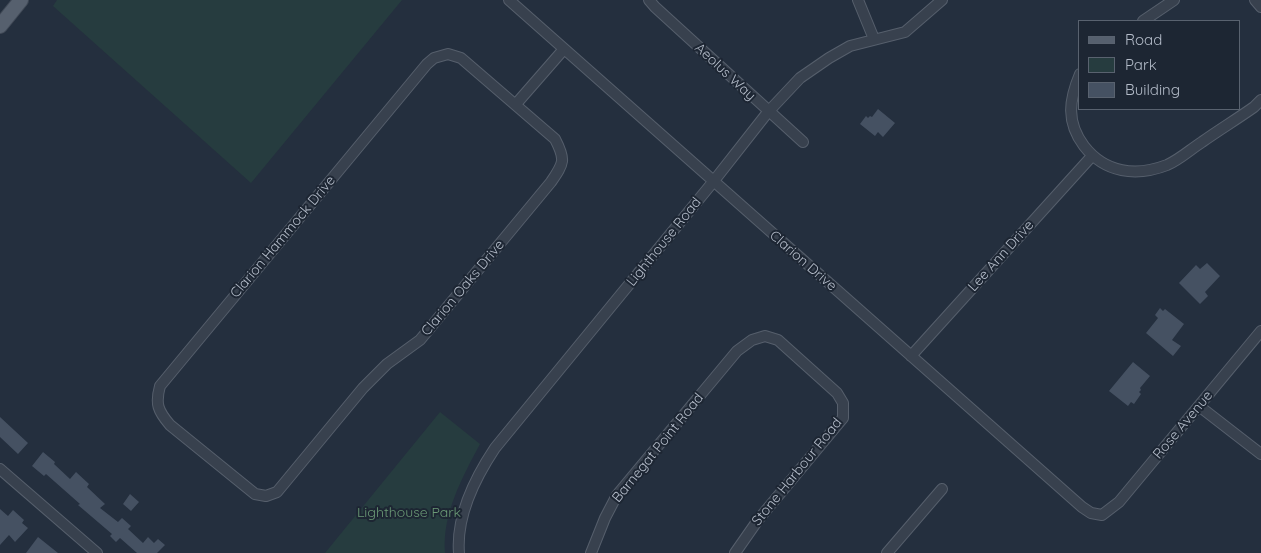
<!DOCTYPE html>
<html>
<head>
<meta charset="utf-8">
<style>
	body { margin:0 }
	#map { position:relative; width:1261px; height:553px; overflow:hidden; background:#242f3e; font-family:Quicksand,sans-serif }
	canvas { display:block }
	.legend { position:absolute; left:1078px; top:20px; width:162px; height:90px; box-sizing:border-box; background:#1d2633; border:1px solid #59626f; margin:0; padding:6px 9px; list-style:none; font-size:15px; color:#b4bcc9 }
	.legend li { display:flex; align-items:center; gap:10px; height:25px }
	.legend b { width:25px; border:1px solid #59626f }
</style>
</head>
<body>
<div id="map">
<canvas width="1261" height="553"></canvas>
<ul class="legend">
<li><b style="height:6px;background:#56606e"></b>Road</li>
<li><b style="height:14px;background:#263c3f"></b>Park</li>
<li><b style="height:14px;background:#455162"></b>Building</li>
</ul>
</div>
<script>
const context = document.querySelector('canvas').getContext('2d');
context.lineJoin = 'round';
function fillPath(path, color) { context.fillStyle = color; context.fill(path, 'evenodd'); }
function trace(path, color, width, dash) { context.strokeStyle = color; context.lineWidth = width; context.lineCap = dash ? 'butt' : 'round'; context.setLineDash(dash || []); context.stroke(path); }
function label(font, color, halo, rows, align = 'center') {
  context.font = font + ' Quicksand,sans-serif'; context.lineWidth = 4; context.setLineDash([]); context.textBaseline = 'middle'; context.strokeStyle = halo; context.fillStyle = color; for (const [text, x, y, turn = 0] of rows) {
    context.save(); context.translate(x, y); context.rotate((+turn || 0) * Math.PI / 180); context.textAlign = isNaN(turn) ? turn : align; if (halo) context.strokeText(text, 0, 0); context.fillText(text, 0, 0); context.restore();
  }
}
const green = new Path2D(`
	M57,0h345l-151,183 -198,-177z
	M440,412l40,32c-18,34 -38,70 -35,109h-120z`);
const building = new Path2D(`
	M878,109l17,14 -12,14 -5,-5 -3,4 -15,-12 6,-8 2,2 2,-2 2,1z
	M1207,263l13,13 -15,16 3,4 -8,8 -21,-21 17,-18 4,4z
	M1160,308l3,3 2,-2 19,15 -12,16 9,6 -8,10 -27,-23 12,-15 -3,-3z
	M1133,362l17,14 -10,12 1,2 -2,2 2,2 -7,10 -3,-2 -3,4 -19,-15z
	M0,417l28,26 -10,11 -18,-17z
	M43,452l12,10 -1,2 16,15 6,-7 13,12 -2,3 18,17 -5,4 18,14 4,-4 9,8 -3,3 15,14 5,-6 6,6 4,-4 7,6 -8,8h-20l-17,-15 -4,4 -6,-6 2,-2 -34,-29 2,-1 -34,-30 -2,2 -12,-10z
	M130,494l9,8 -8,9 -8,-7z
	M0,509l8,7 5,-6 11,10 -2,3 6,5 -13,14 -6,-7 -9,10z
	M38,537l20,16h-32z`);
const minor = new Path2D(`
	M509,0l573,507 9,6 11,2 17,-13 142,-171
	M649,0l6,7 148,135
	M858,0l16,39
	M1255,0l6,7
	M1143,21l31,-21
	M448,54l13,4 94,81c11,21 9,24 -4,43l-131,158 -33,24 -24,24 -86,104 -11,4 -11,-2 -85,-69c-12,-14 -15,-21 -10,-39l267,-322 7,-6z
	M1080,74c-11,26 -14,48 4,72 21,27 52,31 83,19 12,-5 24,-16 35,-23 17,-12 35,-23 52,-35l7,-7
	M516,104l48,-55
	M911,356l181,-200
	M1199,406l62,48
	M0,469l97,84
	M459,553c-3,-37 16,-75 36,-105l218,-266 55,-70 32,-34 29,-20 21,-12 55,-14 37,-32
	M591,553l14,-35 12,-23 120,-144 15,-11 13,-4 13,4 59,53 6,10v15l-85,102 -23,33
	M887,553l55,-64`);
const major = new Path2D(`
	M0,26l21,-26`);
const streetNames = [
	["Aeolus Way",725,72,43],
	["Clarion Hammock Drive",283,237,-50],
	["Lighthouse Road",664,242,-51],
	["Lee Ann Drive",1001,256,-48],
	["Clarion Drive",803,261,41],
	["Clarion Oaks Drive",463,288,-50],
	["Rose Avenue",1183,425,-50],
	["Barnegat Point Road",658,448,-51],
	["Stone Harbour Road",797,472,-51]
];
const parkNames = [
	["Lighthouse Park",409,513]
];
fillPath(green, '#263c3f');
fillPath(building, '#455162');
trace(minor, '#565f6c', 12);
trace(major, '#414a57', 16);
trace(minor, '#38414e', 10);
trace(major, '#56606e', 14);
label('14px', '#b4bcc9', '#1d2633', streetNames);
label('14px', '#6b9a76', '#1d2633', parkNames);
</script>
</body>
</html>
